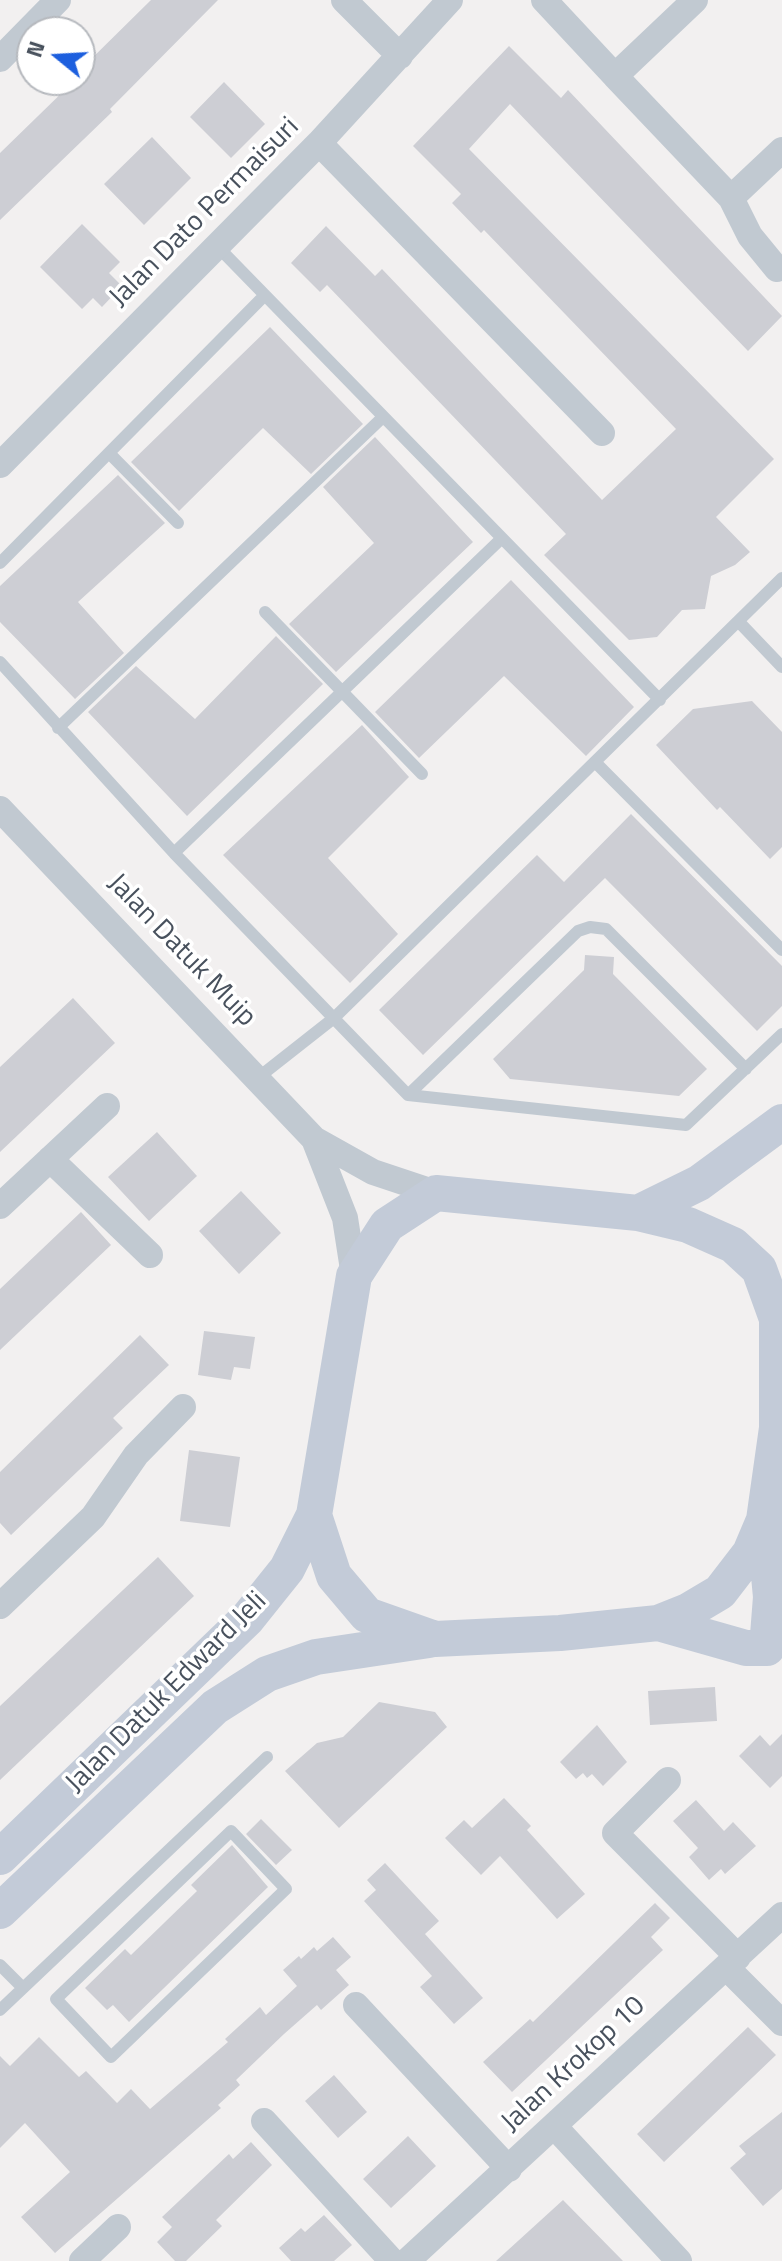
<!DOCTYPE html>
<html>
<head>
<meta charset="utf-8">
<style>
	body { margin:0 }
	#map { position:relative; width:782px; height:2261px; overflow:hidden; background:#f2f0f0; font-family:"Titillium Web",sans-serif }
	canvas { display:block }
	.north { position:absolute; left:16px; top:16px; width:80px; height:80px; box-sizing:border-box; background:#fff; border:2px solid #b6b9be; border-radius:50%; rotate:288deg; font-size:22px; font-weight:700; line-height:32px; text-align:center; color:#48515d }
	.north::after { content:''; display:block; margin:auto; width:28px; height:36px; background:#1d5fde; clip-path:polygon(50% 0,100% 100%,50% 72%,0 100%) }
</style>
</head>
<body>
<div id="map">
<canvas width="782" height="2261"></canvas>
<div class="north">N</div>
</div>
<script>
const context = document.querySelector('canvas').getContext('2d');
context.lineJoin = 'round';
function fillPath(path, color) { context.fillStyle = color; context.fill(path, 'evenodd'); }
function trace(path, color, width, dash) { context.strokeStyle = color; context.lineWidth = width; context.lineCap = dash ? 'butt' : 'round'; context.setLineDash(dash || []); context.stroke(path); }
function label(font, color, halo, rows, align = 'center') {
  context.font = font + ' "Titillium Web",sans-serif'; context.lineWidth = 7; context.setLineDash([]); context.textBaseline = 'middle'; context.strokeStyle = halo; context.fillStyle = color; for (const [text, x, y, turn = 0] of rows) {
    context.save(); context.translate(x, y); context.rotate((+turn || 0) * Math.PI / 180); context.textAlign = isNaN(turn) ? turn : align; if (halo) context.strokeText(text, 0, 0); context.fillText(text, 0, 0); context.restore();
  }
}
const building = new Path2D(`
	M151,0h67l-108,109 2,3 -112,108v-67l75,-73h5v-10z
	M509,46l52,52 7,-8 214,226 -34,35 -238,-247 -41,45 305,310 -58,58 34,35 -15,13 -24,11 -6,33 -23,1 -25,27 -28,3 -85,-85 22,-21 -239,-249 -7,7 -29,-29 35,-37 49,50 7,-7 220,231 74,-71 -192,-199 -3,3 -29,-30 9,-9 -48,-48z
	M224,82l41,42 -34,34 -41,-41z
	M152,137l39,41 -47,47 -40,-41z
	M82,224l38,38 -11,11 13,13 -20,21 -9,-9 -11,11 -42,-42z
	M270,327l93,97 -52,50 -48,-46 -84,83 -48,-49z
	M375,437l98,105 -137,130 -47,-48 85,-81 -51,-56z
	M118,475l47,48 -87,79 46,51 -49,46 -75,-77v-36z
	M511,580l123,127 -48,49 -82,-80 -85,82 -44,-46z
	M276,636l47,48 -136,132 -99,-104 48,-46 59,53z
	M752,701l30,31v115l-12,12 -50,-52 -3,3 -61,-65 37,-36z
	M362,725l47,52 -81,81 70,76 -48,49 -127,-128z
	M631,814l151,152v40l-25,25 -152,-153 -182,177 -44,-45 158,-155 27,27z
	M585,955l29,2 -1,17 94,95 -28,27 -169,-17 -17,-20 91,-89z
	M73,998l42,45 -115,109v-85z
	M157,1132l40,44 -48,45 -41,-44z
	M241,1191l40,42 -42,41 -40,-43z
	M81,1212l30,33 -111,105v-61z
	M204,1331l51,6 -5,32 -16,-2 -3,13 -33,-5z
	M140,1335l29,30 -56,53 10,10 -112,107 -11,-12v-51z
	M189,1450l51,7 -10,70 -50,-6z
	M158,1557l36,39 -194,184v-74z
	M715,1687l2,34 -67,4 -2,-34z
	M379,1702l56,10 12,15 -108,101 -54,-57 32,-28 26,-6z
	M597,1725l30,37 -24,24 -11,-12 -5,4 -4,-5 -7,6 -16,-17z
	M782,1734v42l-12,12 -31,-32 21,-21 10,11z
	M504,1798l27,28 -4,4 58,64 -28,25 -57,-63 -19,19 -36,-37 19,-18 8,8z
	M696,1800l28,31 9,-9 23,24 -31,28 -4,-5 -12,11 -20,-23 9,-9 -25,-27z
	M261,1819l31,31 -16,15 -30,-31z
	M232,1845l36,42 -139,135 -16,-17 -6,5 -22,-22 40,-39 6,6 66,-64 -6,-6z
	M385,1863l54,58 -14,13 58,64 -29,26 -34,-37 12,-11 -68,-75 12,-11 -9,-10z
	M655,1903l15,15 -19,19 12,13 -151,142 -29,-30 47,-43 3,3z
	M333,1937l18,20 -15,13 13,15 -28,25 -4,-5 -33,29 -48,46 4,5 -22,20 3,3 -166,145 -34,-36 49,-45 -45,-49 -25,25v-92l10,10 29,-29 40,40 7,-6 31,32 14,-14 19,20 78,-67 -3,-3 35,-32 6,8 31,-29 -14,-16 16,-14 2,3 13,-12 3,4z
	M748,2027l28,28 -112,107 -27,-28z
	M334,2075l33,37 -29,26 -33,-37z
	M782,2112v77l-19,17 -33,-38 16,-14 -7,-8z
	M408,2136l28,30 -45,42 -28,-29z
	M251,2142l21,23 -56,55 6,6 -36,35h-11l-18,-19 15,-15 -10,-10 67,-63 4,5z
	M563,2200l60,61h-127z
	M324,2215l28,30 -18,16h-43l-12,-13 22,-20 4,4z`);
const lane = new Path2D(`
	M217,246l443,454
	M109,453l69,70
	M0,563l265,-268
	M265,612l157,162
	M739,622l43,45
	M0,662l174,191 234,242 278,30 96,-91
	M58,728l325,-311
	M596,763l186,187
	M174,853l327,-314
	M259,1077l75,-59 448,-440
	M408,1095l170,-164 12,-4 16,2 140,140
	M231,1831l55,58 -175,168 -55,-58z
	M0,1965l23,23
	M0,2010l267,-253`);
const street = new Path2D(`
	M344,0l56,56
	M544,0l71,76 80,-76
	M0,59l58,-59
	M615,76l116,122 51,-48
	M319,143l283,290
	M731,198l19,38 27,33
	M0,465l319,-322 131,-143
	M0,809l314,330 59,33 63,21
	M314,1139l31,79 9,58
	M50,1159l100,96
	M0,1206l107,-100
	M0,1606l93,-89 43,-62 47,-48
	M668,1780l-53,53 123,124
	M727,1968l55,55
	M356,2005l153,164
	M264,2121l128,140
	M554,2126l125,135
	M82,2261l36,-34
	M407,2261l375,-346`);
const secondary = new Path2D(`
	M436,1193l202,20 50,12 45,20 26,24 18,50v109l-13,92 -14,33 -30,39 -32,19 -30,12 -98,10 -125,6 -68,-24 -33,-39 -20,-61 40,-239 33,-51z
	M638,1213l61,-30 83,-61
	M764,1522l7,75 -4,51
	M658,1623l88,25h21
	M0,1857l247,-238 40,-50 27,-54
	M0,1911l215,-204 52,-33 49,-17 113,-17`);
const streetNames = [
	["Jalan Dato Permaisuri",205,213,-45],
	["Jalan Datuk Muip",181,951,46],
	["Jalan Datuk Edward Jeli",167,1693,-45],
	["Jalan Krokop 10",574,2065,-43]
];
fillPath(building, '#cdced4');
trace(lane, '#c1c9d1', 12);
trace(street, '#c1c9d1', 26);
trace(secondary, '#c3cbd8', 36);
label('28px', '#48515d', '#fff', streetNames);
</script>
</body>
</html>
